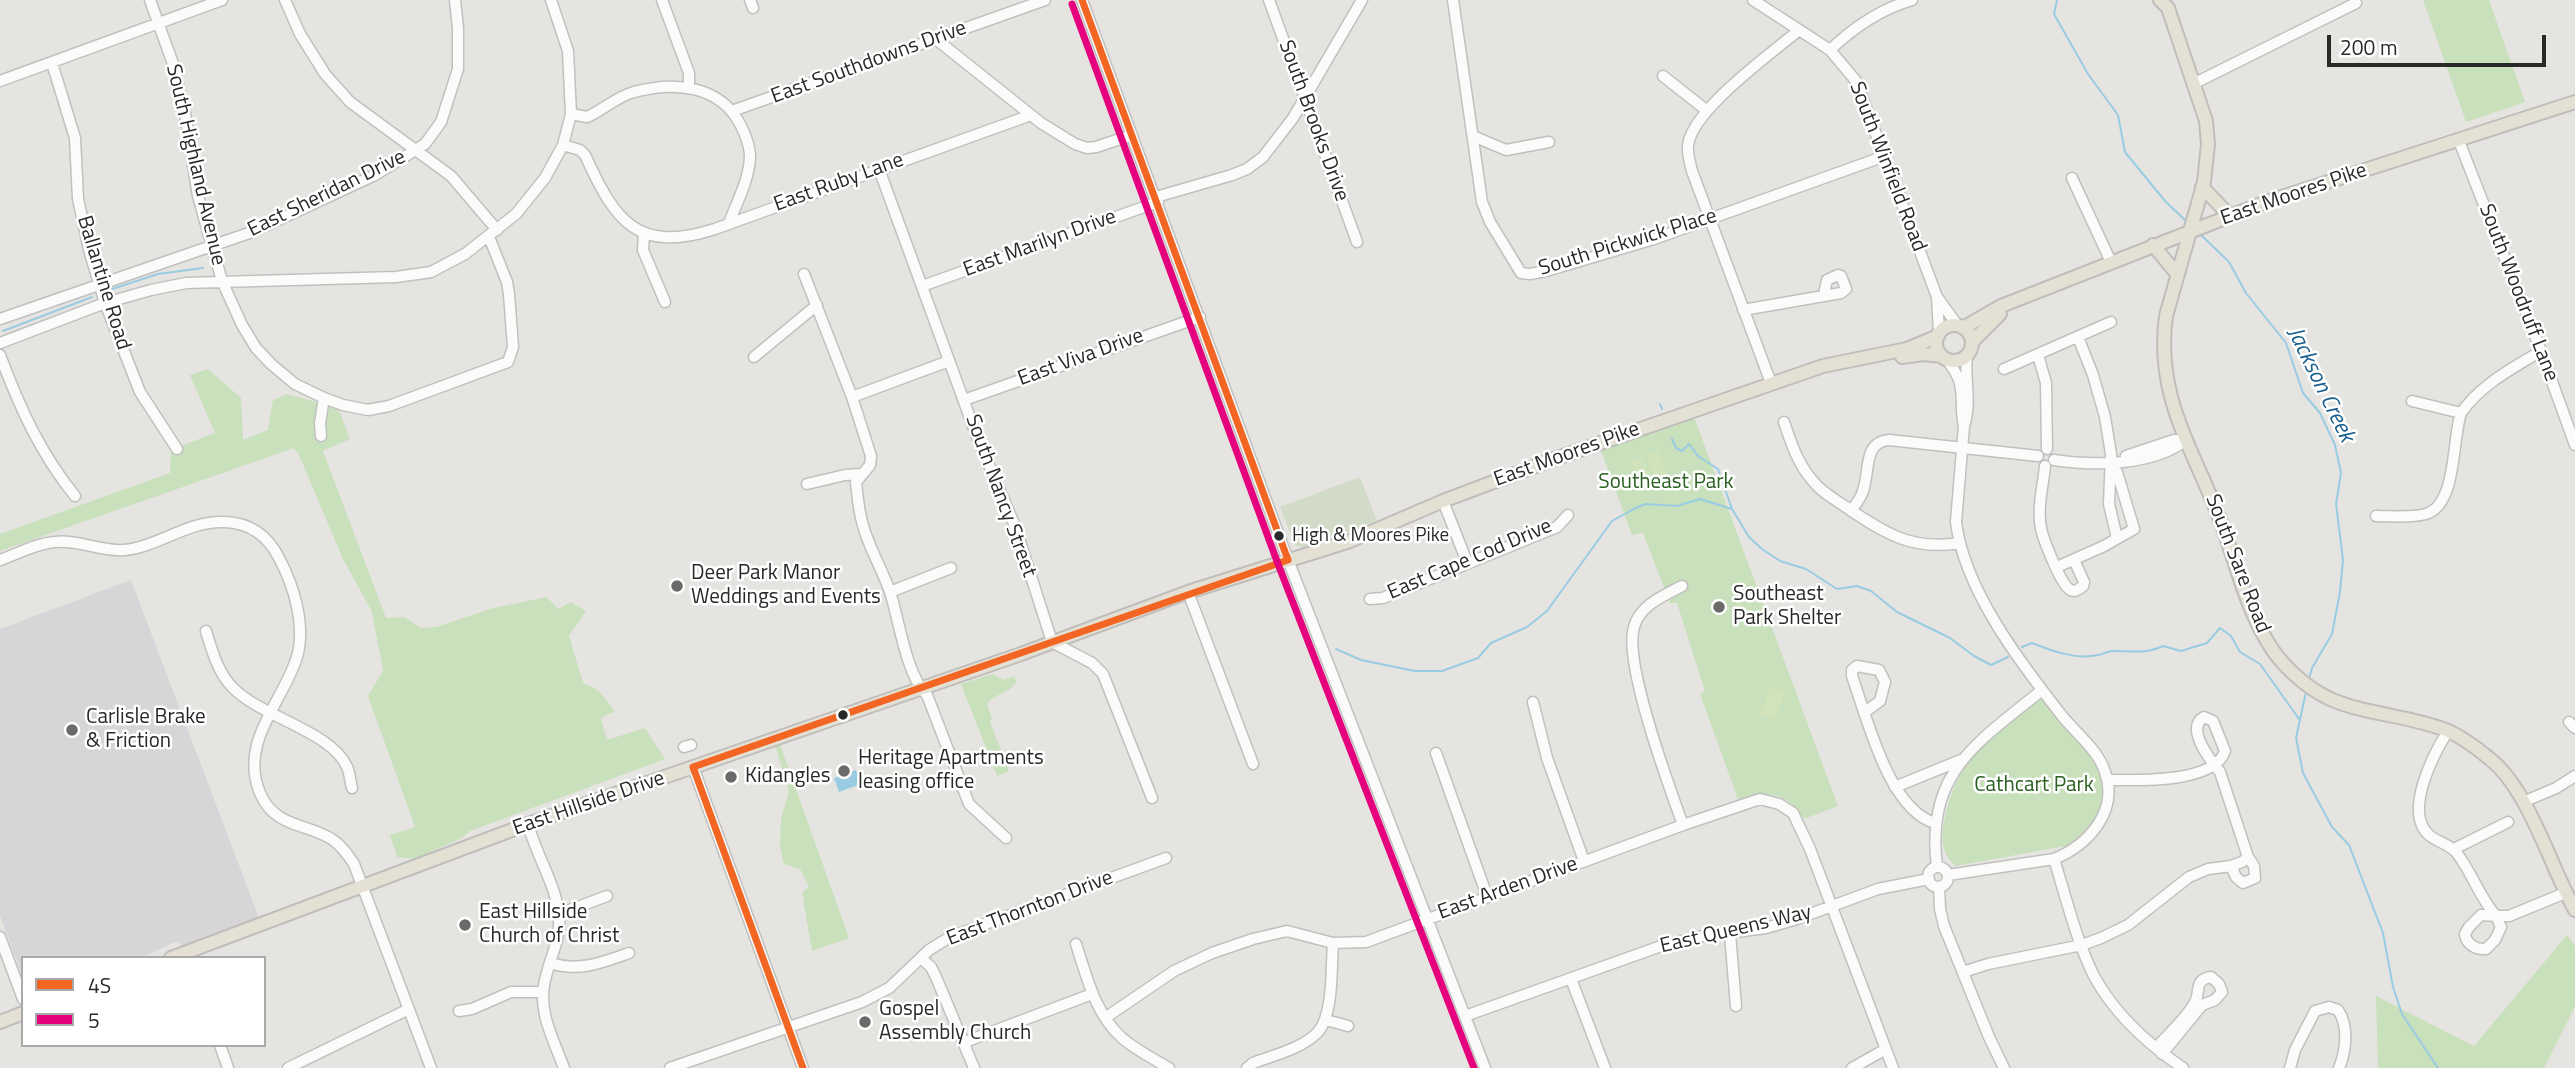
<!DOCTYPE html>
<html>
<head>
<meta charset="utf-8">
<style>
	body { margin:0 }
	#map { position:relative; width:2575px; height:1068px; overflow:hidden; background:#e6e4e0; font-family:"Titillium Web",sans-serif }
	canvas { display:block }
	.legend { position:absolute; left:21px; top:956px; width:245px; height:91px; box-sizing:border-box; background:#fff; border:2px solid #a9a9a9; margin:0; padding:9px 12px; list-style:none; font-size:21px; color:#292929 }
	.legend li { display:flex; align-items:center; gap:14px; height:35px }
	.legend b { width:35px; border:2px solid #a9a9a9 }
	.scale { position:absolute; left:2327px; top:35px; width:219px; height:32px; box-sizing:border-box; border:4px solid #292929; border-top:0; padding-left:9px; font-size:21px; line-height:24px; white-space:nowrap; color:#292929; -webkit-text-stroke:5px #fff; paint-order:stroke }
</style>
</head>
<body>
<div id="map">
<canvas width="2575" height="1068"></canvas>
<ul class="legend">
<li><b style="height:9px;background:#f26522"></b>4S</li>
<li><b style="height:9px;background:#e5007d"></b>5</li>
</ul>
<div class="scale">200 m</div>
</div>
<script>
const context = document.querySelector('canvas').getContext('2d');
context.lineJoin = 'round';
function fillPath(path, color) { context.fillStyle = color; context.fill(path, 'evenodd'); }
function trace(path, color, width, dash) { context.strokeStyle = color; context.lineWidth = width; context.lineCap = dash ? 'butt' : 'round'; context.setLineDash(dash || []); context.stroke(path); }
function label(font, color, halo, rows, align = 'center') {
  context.font = font + ' "Titillium Web",sans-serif'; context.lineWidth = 5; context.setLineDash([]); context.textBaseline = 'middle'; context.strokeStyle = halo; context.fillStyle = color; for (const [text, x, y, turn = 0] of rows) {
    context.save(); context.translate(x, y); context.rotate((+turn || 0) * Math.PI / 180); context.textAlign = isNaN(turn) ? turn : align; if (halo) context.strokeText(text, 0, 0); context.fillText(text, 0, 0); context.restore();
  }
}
const industrial = new Path2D(`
	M131,580l128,338 -76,28 -6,-5 -37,17h-117v20l-23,-62v-287z`);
const green = new Path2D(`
	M2423,0h66l36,102 -59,20z
	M208,369l33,29 2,42 25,-10 5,-30 14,-6 51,14 12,31 -27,12 63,167 18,-1 17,11 15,-1 57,-19 54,-11 11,12 13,-7 15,9 -17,25 14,47 15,7 17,21 -14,7 6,22 38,-12 20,31 -195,72 -8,7 -47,21 -18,-2 -7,-22 25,-8 -47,-131 15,-25 -11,-59 -29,-53 -44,-104 -5,-7 -294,103v-17l170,-61 1,-23 44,-17 -25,-58z
	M1694,417l144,389 -34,13c-18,-28 -36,-28 -66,-20l-38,-105 5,-3 -28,-88h-7l-27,-70 -11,2 -32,-87z
	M993,674l10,6 11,-4 2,6c-6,12 -21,11 -29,22l5,15 -2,3 19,49 -12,5 -36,-92z
	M2044,697l59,73 1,30 -8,21 -14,16 -16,9 -110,20c-13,-10 -16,-27 -12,-43 13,-69 47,-88 100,-126z
	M775,745l6,2 68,191 -37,13 -10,-58 7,-6 -9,-18 -16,-5 -4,-17 1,-28 8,-28z
	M2567,935l8,11v61l-31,61h-166l-2,-72 98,50z`);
const cemetery = new Path2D(`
	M1360,477l17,44 -74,27 -8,-3 -15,-38z`);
const pitch = new Path2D(`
	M1658,451l9,25 -12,4 -9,-25z
	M1643,457l8,24 -11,4 -9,-24z
	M1770,687l15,5 -10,28 -15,-5z`);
const water = new Path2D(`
	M856,770l5,14 -22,8 -5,-14z`);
const stream = new Path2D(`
	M2057,0l-3,14 34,60 30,41 7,37 40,49 22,21
	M2199,233l30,29 17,31 40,50 17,50 17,20 15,32 6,28 -5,31 7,56 -3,32 -8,42 -20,34 -3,11
	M112,289l46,-15 45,-6
	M3,331l89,-34
	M1660,404l2,5
	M1672,439l4,9 6,3 7,-7 9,12 20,13 14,40 17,28 13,12 18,12 26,8 31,20 20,-3 14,5 26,21 53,26 24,18 17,9 17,-8
	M2022,647l10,-4c20,8 44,17 66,12 6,-1 9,-4 16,-4 17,0 33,3 49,-5l18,5 26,-8 13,-15 11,8 9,16 20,12 39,55
	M1336,649l25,11 54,11h27l36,-13 13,-15 36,-16 20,-16 65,-90 18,-10 15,-7 32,2 23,-7 32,10
	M2306,692l-10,46 7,35 29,54 17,18 34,88 10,54 9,27 36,54`);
const minor = new Path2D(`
	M150,0l22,61 13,52 13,83 24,85 20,44 14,23 15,16 24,20 29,14 19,7 25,5 21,-4 119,-44 5,-15 -4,-53 -2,-12 -18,-45
	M285,0l15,34 25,40 25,28 101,74 46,54
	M551,0l17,51 3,63 -8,31 17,5 5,5c30,66 52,99 130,74l316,-114
	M662,0l27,73v14
	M750,0l3,8
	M1082,0l206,560 197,508
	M1269,0l88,242
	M1453,0l29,202 8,20 31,51 9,1 16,-3 108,-32 231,-83
	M1753,0l77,50 26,31 81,216
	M937,40l104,83 34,21 12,4 9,-1 36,-12
	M1830,50c23,-22 51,-41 82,-50
	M52,63l23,75 3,61 11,51 16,53 35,89 37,57
	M1663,76l43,34
	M0,81l222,-81
	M2195,83l161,-80
	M732,111l313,-111
	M571,114l16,3c16,-7 29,-20 47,-25 41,-11 87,-7 107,34 5,10 9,20 9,31 -1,23 -13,45 -21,66
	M1473,136l33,14 43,-8
	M2459,141l82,210 34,94
	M879,169l98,268 38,89 37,116 40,21 11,11 49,124
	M2072,178l39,84
	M1156,197l76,-22 15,-6 16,-12 30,-39 69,-118
	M644,234l-1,16 22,52
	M804,274l48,123 19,59 -1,9 -14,17c2,20 4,39 12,58 7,19 17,36 23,55 8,26 16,82 36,100l42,109 37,34
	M922,286l236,-84
	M1743,310l98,-17 5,-4 -5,-13 -3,-1 -11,5 -3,14
	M0,319l252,-87 123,-57 50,-31 16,-22 17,-53v-41l-3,-28
	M1939,333l-2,-36 21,29
	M2078,337l15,38 12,42 6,37 -2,50 8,34
	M0,343l105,-40 46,-13 35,-7 210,-6 35,-5 34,-18 51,-40 29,-36 18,-33
	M0,355c19,51 40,98 75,141
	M2038,355l8,28 1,66
	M754,357l63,-52
	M1947,359c4,7 9,13 12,21 5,15 1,31 5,46 8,-24 0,-47 3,-71
	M2004,369l107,-47
	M1771,383l-79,-212c-2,-8 -5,-18 -4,-26 5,-36 83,-91 111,-115
	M852,397l97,-36
	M964,400l236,-83
	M2412,401l49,12
	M1784,422c7,21 14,42 28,58 9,12 22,19 34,27 38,26 66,44 114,36
	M321,436l-1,-13 4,-25
	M2126,456l48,-16h11
	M2054,460c40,6 99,6 132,-20
	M2045,466c-2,20 -8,42 -4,62 2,11 19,54 28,61 5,4 9,1 14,-3l1,-4 -10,-22
	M807,484l38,-9 16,-1
	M1443,501l24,61
	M1851,511c5,-7 10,-13 12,-20 7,-20 0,-49 26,-51l149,16
	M2376,516c16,0 35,2 50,-2 31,-9 26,-75 35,-101 19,-28 52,-45 80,-62
	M0,560c17,-6 37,-17 55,-18 23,-3 46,10 69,8 34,-3 65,-30 101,-28 26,1 43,14 54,36 15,28 28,70 17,102 -15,44 -57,83 -36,133 15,36 49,30 73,47 9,6 15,15 21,24l77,204
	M2057,567l47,-21 30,-17 -17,-57 -6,-4
	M1682,586c-19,10 -42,19 -48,41 -11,35 35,159 49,198
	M890,592l61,-24
	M1188,592l65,172
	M1370,599l13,-1 174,-71 11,-12
	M206,631c6,20 12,42 27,57 30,30 98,43 114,79 3,6 3,14 5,21
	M1533,702l14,56 37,103
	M1865,712l15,-11 5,-19 -6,-12 -22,-4 -5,4v6c15,42 37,134 83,147
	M2569,722l6,6
	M2448,731c-14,22 -45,81 -19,104 8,7 20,9 27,17 16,20 23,45 40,64h13l56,-23
	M684,747l7,-2
	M1436,753l51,143
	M693,767l110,301
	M2108,780c28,0 106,4 117,-29l-12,-30 -9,-4c-19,11 6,43 16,55l28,85 -6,5 -11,4
	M1895,787l66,-27
	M2523,802l33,-14 19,-12
	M528,824c8,31 28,60 31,92 2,25 -11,45 -15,69 -5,29 10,56 20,83
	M2454,849l54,-27
	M2054,859c12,38 22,81 40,117 20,37 55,69 89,92
	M1937,867c-12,-95 40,-124 105,-177
	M1928 877a10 10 0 1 1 20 0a10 10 0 1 1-20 0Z
	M1948,875l106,-16c34,-14 65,-47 51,-87 -7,-22 -27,-37 -42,-55 -41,-52 -99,-127 -107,-195l8,-96
	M1939,887l1,22 4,17 45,111 15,31
	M559,914l48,-18
	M2481,915l15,1 5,11 -6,13 -9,9c-10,1 -20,-5 -21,-15l4,-7z
	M1730,934l6,72
	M0,937l23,62
	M1076,944c11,33 19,70 46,94 14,12 32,21 47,30
	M921,958l10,9 5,10 38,91
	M550,963c29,9 51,0 79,-10
	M1963,972l25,-8 94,-19 19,-7 27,-13 61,-48 19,-8 23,-3 5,11 7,6 12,-5 -1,-12 -6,-9
	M1571,979l34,89
	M459,1011l13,-2 39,-17h32
	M1465,1016l199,-71 39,-9 63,-8 31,-9 81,-30 51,-10
	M1105,1018l69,-47 38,-18 41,-14 34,-8 46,12 33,-1 317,-117 77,-26 19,5 14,9 17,36 83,219
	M1326,1020l22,6
	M965,1042l127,-48
	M220,1045l8,23
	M2156,1048c12,-14 30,-29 39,-46 6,-10 -2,-22 16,-25l8,7 3,8 -7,8 -13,5 -40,49
	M288,1068l121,-59
	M670,1068l192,-66 27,-14 40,-38 21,-13 216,-79
	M1247,1068l6,-5c21,-8 48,-14 64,-30 17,-17 14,-67 16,-90
	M1852,1068l34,-19
	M2290,1068l5,-18 20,-39 14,-4 9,3c11,16 8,41 1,58`);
const major = new Path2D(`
	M2160,0l8,8 38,113 2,23 -4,38 -38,134c-11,79 26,131 53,201 16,41 25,86 48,124 13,23 37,45 61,57 37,17 80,17 118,32 14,6 32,19 44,29 39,31 60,107 85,151
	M2202,187l28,29
	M2153,245l24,29
	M1936 343a18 18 0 1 1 36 0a18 18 0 1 1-36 0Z
	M1963,328l38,-22 265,-104 309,-100
	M1972,342l28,-28
	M1902,357l22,-3 18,2
	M171,958l357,-134 493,-170 167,-62 162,-51 93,-40 114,-43 266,-92 84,-17 31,-13
	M0,1022l23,-9`);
const bus1 = new Path2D(`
	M803,1068l-110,-301 595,-207 -206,-560`);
const bus2 = new Path2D(`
	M1072,4l206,560 196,504`);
const markers = [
	[1279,536,6,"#292929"],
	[677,586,7,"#6b6a69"],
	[1719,607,7,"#6b6a69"],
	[843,715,6,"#292929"],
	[72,730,7,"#6b6a69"],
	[844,771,7,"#6b6a69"],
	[731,777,7,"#6b6a69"],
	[465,925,7,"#6b6a69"],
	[865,1022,7,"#6b6a69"]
];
const busNames = [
	["High & Moores Pike",1292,536]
];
const streetNames = [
	["East Southdowns Drive",869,63,-20],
	["South Brooks Drive",1313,121,70],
	["South Highland Avenue",195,165,77],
	["South Winfield Road",1887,167,69],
	["East Ruby Lane",839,183,-20],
	["East Sheridan Drive",327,194,-26],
	["East Moores Pike",2294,195,-19],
	["South Pickwick Place",1628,243,-17],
	["East Marilyn Drive",1040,244,-20],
	["Ballantine Road",103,283,73],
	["South Woodruff Lane",2518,293,69],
	["East Viva Drive",1081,358,-20],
	["East Moores Pike",1567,455,-20],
	["South Nancy Street",1000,496,70],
	["East Cape Cod Drive",1470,560,-23],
	["South Sare Road",2237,564,69],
	["East Hillside Drive",589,804,-19],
	["East Arden Drive",1508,889,-20],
	["East Thornton Drive",1030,909,-21],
	["East Queens Way",1736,930,-13]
];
const parkNames = [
	["Southeast Park",1666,483],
	["Cathcart Park",2034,786]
];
const poiNames = [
	["Deer Park Manor",691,574],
	["Weddings and Events",691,598],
	["Southeast",1733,595],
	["Park Shelter",1733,619],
	["Carlisle Brake",86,718],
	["& Friction",86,742],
	["Heritage Apartments",858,759],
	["leasing office",858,783],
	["Kidangles",745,777],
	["East Hillside",479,913],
	["Church of Christ",479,937],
	["Gospel",879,1010],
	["Assembly Church",879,1034]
];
const waterNames = [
	["Jackson Creek",2320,385,64]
];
fillPath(industrial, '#d7d5d7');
fillPath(green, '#c8e0bb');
fillPath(cemetery, '#d2dbc8');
fillPath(pitch, '#d1e3ba');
fillPath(water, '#99cce3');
trace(stream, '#99cce3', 2);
trace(minor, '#c1c0c1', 13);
trace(major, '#bfbebd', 16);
trace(minor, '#fbfbfa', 10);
trace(major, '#e4e1d4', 12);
trace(bus1, '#f26522', 7);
trace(bus2, '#e5007d', 7);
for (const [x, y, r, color] of markers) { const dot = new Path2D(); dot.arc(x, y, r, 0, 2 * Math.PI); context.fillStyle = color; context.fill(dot); trace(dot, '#fff', 2.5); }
label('19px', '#292929', '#fff', busNames, 'left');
label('21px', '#292929', '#fff', streetNames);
label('21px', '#2a6020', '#fff', parkNames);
label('21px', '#292929', '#fff', poiNames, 'left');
label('italic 23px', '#19608e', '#fff', waterNames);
</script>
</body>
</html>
